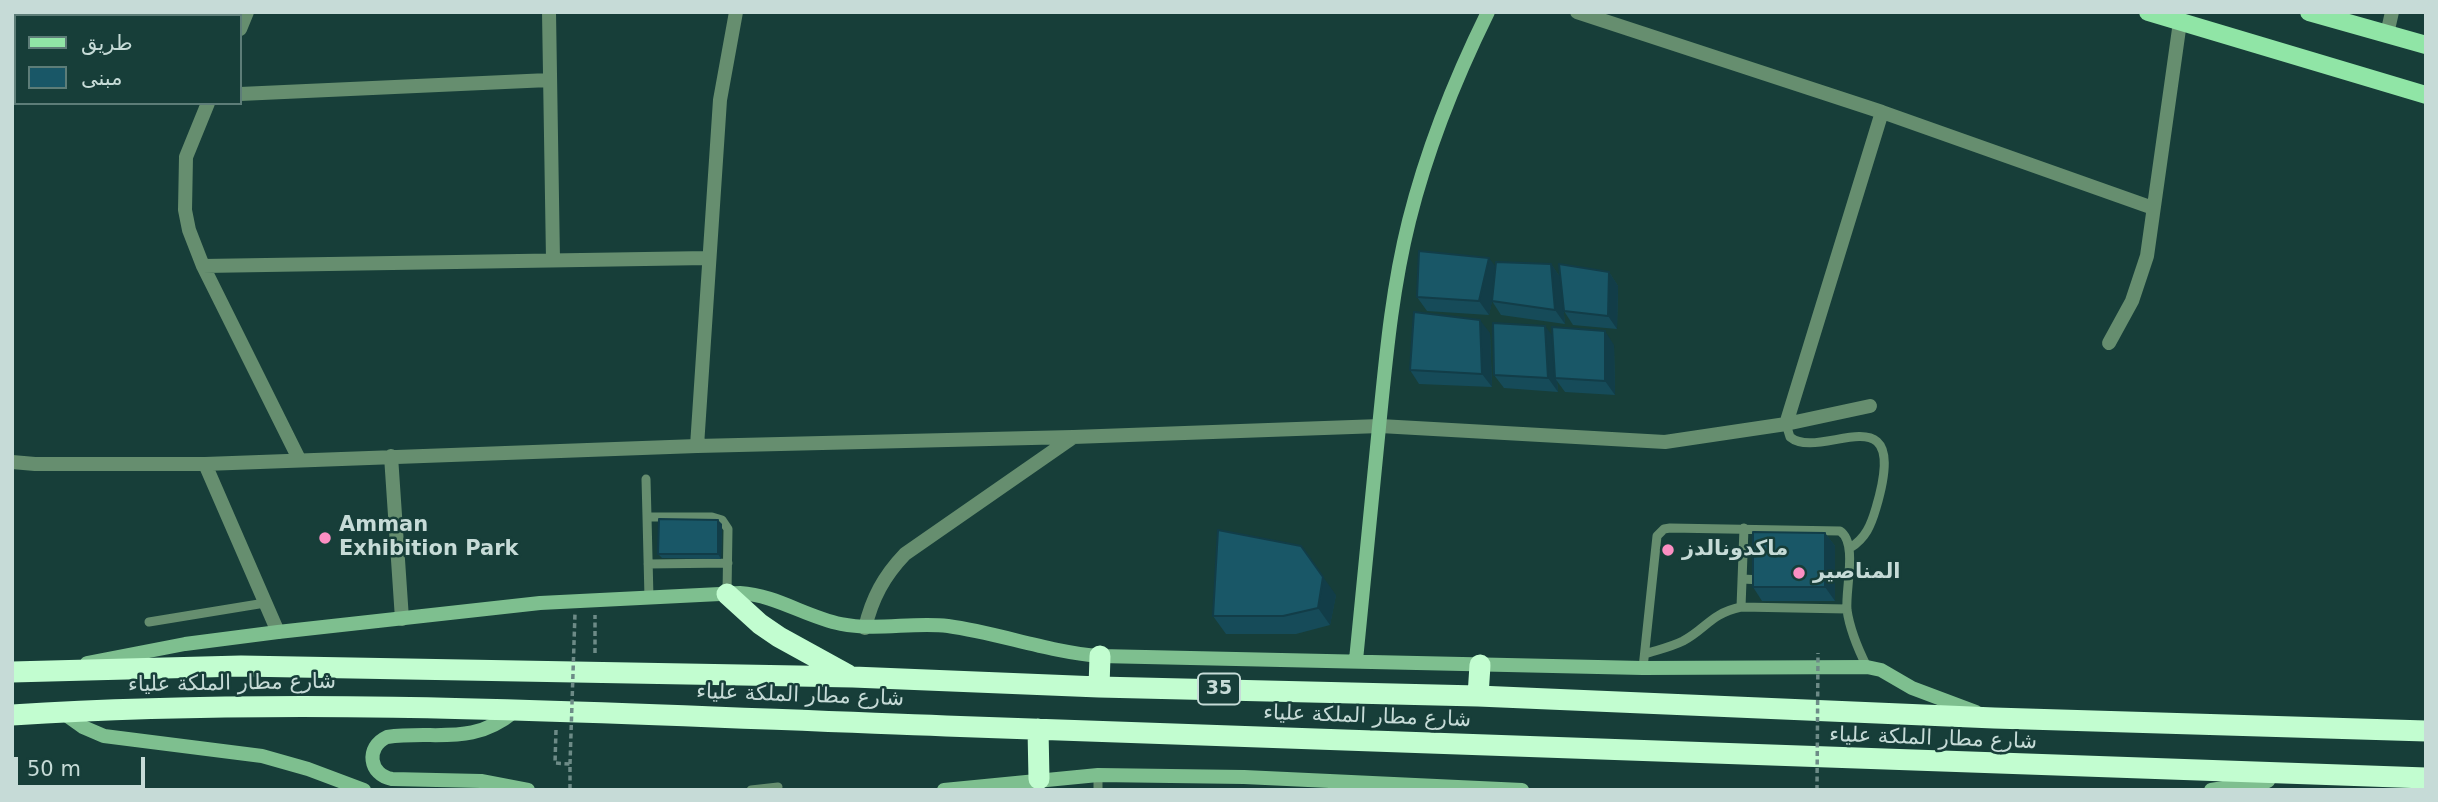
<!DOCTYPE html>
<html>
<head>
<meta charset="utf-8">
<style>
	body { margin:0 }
	#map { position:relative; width:2438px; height:802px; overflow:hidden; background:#173e39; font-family:"DejaVu Sans",Vazirmatn,sans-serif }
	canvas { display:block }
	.frame { position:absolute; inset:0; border:14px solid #c6dbd7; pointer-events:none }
	.legend { position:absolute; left:14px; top:14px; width:228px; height:91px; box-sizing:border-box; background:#173e39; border:2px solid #5d7d78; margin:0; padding:9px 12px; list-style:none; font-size:21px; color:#c6dbd7 }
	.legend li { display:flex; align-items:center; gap:14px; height:35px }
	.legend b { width:35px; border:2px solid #5d7d78 }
	.scale { position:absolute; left:14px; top:757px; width:131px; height:32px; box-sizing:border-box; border:4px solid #c6dbd7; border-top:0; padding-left:9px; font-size:21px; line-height:24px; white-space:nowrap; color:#c6dbd7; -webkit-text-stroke:5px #173e39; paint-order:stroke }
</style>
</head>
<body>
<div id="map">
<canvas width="2438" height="802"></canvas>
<div class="frame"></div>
<ul class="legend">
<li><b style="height:9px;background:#90e5a6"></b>طريق</li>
<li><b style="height:19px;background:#195767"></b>مبنى</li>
</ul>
<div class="scale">50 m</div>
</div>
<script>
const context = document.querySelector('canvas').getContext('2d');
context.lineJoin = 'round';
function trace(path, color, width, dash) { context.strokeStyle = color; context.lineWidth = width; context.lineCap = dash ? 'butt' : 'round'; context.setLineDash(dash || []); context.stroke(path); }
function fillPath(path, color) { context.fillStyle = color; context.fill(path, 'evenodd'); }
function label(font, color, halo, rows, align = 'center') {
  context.font = font + ' "DejaVu Sans",Vazirmatn,sans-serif'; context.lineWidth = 5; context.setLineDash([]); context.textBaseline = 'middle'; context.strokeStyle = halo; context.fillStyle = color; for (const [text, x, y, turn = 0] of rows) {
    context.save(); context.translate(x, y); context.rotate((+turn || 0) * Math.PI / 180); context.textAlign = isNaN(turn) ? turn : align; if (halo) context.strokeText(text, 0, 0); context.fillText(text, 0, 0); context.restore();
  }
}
const path = new Path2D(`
	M595,653v-38
	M556,730l-1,33 15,1v26`);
const lane = new Path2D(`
	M1786,424l4,13c31,26 122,-51 86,71 -5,17 -10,30 -26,40
	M646,479l1,38
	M648,564l80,-1
	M1742,579l20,1
	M649,598l-2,-81h65l10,3 6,9 -1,64
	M1741,607l3,-79
	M149,622l116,-19
	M1645,654c12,-4 26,-7 38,-13 24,-13 27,-27 58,-34l106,2
	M1643,668l14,-132 7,-7 6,-1 170,3c18,12 5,58 7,79 3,21 11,39 20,57
	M1098,775v15
	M751,790l27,-3`);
const street = new Path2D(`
	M549,12l4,248
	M1577,12l305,100 271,96
	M240,29l7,-17
	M2387,34l5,-22
	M240,94l309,-14
	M208,103l-22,54 -1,53 4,20 14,36 96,193
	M203,266l505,-8
	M2109,343l23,-42 15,-45 33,-234
	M1786,424l96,-312
	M697,446l23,-346 16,-88
	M391,456l11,163
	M12,462l23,2h170l492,-18 376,-9 307,-11 285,16 121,-18 84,-18
	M205,464l73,168
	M865,628c7,-30 19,-52 40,-74l167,-116`);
const secondary = new Path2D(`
	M1356,660c8,-78 16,-156 23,-233 7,-70 13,-138 30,-206 18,-72 46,-142 79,-209
	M87,663l98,-19 93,-12 262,-29 200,-10c36,2 66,24 101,31 36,7 71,-2 107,2 51,7 100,26 152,30l543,12 224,-1 14,3 31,18 64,24
	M515,711c-44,36 -78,19 -128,26 -22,10 -18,38 5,42l89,2 47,9
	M62,712l21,15 21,9 158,20 46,13 56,21
	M944,790l154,-15 146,2 278,13
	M2211,790l57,-9`);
const primary = new Path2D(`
	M2148,12l278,83
	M2309,12l117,33`);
const highway = new Path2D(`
	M727,594l33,30 19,13 69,38
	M12,672l229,-6 612,11 246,10 379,9 516,22 432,13
	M1099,687l1,-31
	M1478,696l2,-31
	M12,715c311,-20 623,0 934,11 493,17 986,39 1480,52
	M1038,729l1,50`);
const pathBridge = new Path2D(`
	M570,764l5,-151
	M1817,790l1,-137`);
const wall = new Path2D(`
	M1551,264l9,13 5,47 -64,-9 -9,-14 -3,14 -62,-4 -10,-14 79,-30z
	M1609,272l9,14 -1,43 -44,-4 -9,-14z
	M1490,333l2,54 -73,-3 -9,-14z
	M1552,335l62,10 1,50 -50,-3 -8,-11 1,11 -54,-4 -10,-13z
	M722,524l-1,35 -59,-1 -4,-4z
	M1825,533l10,13v55h-73l-9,-14z
	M1336,595l-6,30 -34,9h-70l-13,-18z`);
const shadedWall = new Path2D(`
	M1489,258l10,13 -10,44 -10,-14z
	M1551,264l9,13 5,47 -10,-14z
	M1609,272l9,14 -1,43 -9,-13z
	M1480,320l10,13 2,54 -10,-13z
	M1545,326l10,13v39l2,3 1,11 -10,-14z
	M1605,331l9,14 1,50 -10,-14z
	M718,520l4,4 -1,35 -3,-5z
	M1825,533l10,13v55l-10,-14z
	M1301,546l35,49 -6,30 -12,-17z`);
const building = new Path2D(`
	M1419,251l70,7 -10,43 -62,-4z
	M1496,262l55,2 4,46 -63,-9z
	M1559,264l50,8 -1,44 -44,-5z
	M1414,312l66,8 2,54 -72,-4z
	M1493,323l52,3 3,52 -54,-3z
	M1552,327l53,4v50l-50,-3z
	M659,519l59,1v34h-60z
	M1218,530l83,16 22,31 -5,31 -35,8h-70z
	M1753,532l72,1v54h-72z`);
const markers = [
	[325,538,7,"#fc8fc3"],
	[1668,550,7,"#fc8fc3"],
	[1799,573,7,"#fc8fc3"]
];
const shields = [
	[1219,689,42]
];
const shieldNames = [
	["35",1219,689]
];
const poiNames = [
	["Amman",339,526],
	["Exhibition Park",339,550],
	["ماكدونالدز",1682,550],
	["المناصير",1813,573]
];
const streetNames = [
	["شارع مطار الملكة علياء",232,684,-1],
	["شارع مطار الملكة علياء",800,696,2],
	["شارع مطار الملكة علياء",1367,717,2],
	["شارع مطار الملكة علياء",1933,739,2]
];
trace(path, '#6d8b87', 3.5, [5, 3.5]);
trace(lane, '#668e6f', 9);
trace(street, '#668e6f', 14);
trace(secondary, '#7ebf8f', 14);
trace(primary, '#90e5a6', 18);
trace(highway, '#c2fdd0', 21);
trace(pathBridge, '#6d8b87', 3.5, [5, 3.5]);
fillPath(wall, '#164b59');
fillPath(shadedWall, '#123d48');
fillPath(building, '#195767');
trace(building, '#123d48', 2);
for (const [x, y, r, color] of markers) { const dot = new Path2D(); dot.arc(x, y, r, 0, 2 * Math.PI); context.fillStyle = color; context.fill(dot); trace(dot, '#173e39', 2.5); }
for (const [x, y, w] of shields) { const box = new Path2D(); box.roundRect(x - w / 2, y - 15.5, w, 31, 5); context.fillStyle = '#173e39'; context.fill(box); trace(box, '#c6dbd7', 2); }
label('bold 19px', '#c6dbd7', null, shieldNames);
label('bold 21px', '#c6dbd7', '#173e39', poiNames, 'left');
label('21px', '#c6dbd7', '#173e39', streetNames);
</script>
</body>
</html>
